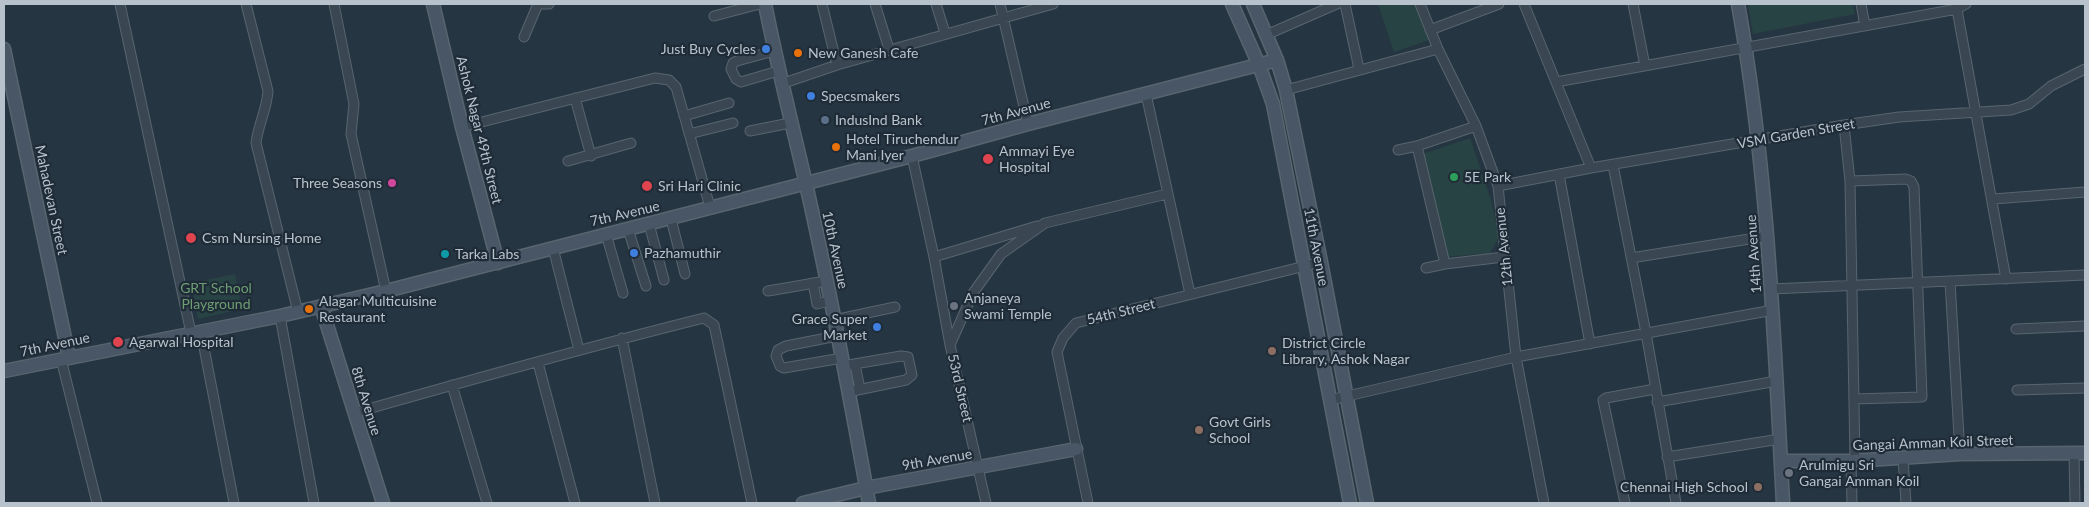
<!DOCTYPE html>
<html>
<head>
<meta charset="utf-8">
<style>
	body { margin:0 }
	#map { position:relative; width:2089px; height:507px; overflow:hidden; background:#263542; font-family:Lato,sans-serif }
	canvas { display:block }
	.frame { position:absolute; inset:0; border:5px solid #b7c2cc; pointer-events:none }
</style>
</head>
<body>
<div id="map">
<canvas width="2089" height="507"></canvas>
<div class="frame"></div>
</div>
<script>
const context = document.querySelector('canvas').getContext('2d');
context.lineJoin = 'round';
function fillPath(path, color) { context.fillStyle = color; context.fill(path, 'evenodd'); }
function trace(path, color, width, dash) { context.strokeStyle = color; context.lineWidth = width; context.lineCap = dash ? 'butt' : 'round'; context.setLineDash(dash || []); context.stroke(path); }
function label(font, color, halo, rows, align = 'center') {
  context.font = font + ' Lato,sans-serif'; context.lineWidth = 4.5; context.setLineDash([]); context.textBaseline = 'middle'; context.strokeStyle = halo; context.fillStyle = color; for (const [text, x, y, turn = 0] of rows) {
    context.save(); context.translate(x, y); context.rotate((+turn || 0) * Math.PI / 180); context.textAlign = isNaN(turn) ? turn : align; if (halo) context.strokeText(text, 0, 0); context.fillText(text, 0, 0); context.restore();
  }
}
const green = new Path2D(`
	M1378,4h39l12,36 -35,12z
	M1748,4h105l2,10 -102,20z
	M1470,138l21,62 8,37 -9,16 -46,4 -24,-102z
	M235,274l7,35 -44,10 -7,-36z`);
const street = new Path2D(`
	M120,4l71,329
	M246,4l22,87c-1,18 -10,34 -12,52l42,169
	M334,4l20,100 -3,30 35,157
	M541,4h8
	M822,4l15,61
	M875,4l14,45
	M936,4l9,29
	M1000,4l28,120
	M1345,4l14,65
	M1420,4l18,45 38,77 22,60 18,171 28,146
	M1524,4l67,164
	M1633,4l12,62
	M1861,4l4,22
	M1956,4l50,275
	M714,16l46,-12
	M1430,30l69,-26
	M1266,35l71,-31
	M524,37l14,-33
	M774,51l-37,10 -4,2 -2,6 5,10 5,3 37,-11
	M1556,82l401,-73 9,-5
	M781,84l56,-19 216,-61
	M1286,90l152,-41
	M1146,94l44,200
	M575,98l16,58
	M684,116l45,-13
	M1844,125l6,56 5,279
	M1476,126l-59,20 28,118 59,-7
	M462,127l193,-49 14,2 7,7 34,120
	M750,131l40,-8
	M689,134l44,-11
	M1398,150l19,-4
	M912,156l22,101
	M568,161l63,-18
	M1613,165l33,168 30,170
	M1559,174l31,170
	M1850,181l56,-2 5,2 3,6 8,210 -68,2
	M1498,186l93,-18 253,-43 55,-8 112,-7 18,-6 22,-18 34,-17
	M1993,199l92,-7
	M671,219l14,55
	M649,224l15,56
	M628,229l18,57
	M606,234l17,59
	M553,248l26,102
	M1631,258l137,-22
	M1426,268l19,-4
	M1950,281l10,173
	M813,283l4,21 13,-3
	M1771,289l314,-14
	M768,291l58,-10
	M280,316l34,187
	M834,320l61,-13
	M2016,329l69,-3
	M201,332l33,171
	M837,336l-51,10 -8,4 -2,6 4,10 4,2 58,-10
	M622,338l33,165
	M950,345l-16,-88 103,-31
	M61,359l36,144
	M538,363l37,140
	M855,364l5,25
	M843,366l58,-10 7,1 4,18 -6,5 -58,12
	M452,385l35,118
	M2017,390l68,-2
	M1330,400l186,-43 257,-47
	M1657,402l120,-21
	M354,413c116,-33 233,-66 350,-95l10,7 38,178
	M2074,454l1,49
	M1667,457l113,-18
	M1903,458l3,45
	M1851,461l1,42
	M986,503l-36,-158 23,-52 28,-39 44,-31 122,-29
	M1088,503l-31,-151 6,-14 13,-15 245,-61
	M1625,503l-22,-103 3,-2 49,-9`);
const secondary = new Path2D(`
	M433,4l29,123 36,136
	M765,4c12,61 27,120 41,180 24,106 44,213 63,319
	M1232,4l27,61 14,39 77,399
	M1253,4l24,56 9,30 35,172 46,241
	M1738,4c30,166 36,331 45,499
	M4,49l65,308
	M321,306l62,197
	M4,371l276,-55 106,-25 526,-135 116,-32 249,-64
	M1781,461h70l109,-7 125,-1
	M803,503l63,-15 210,-39`);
const markers = [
	[766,49,5,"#3f7fe0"],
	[798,53,5,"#e8710a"],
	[811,96,5,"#3f7fe0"],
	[825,120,5,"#5c6f8a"],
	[836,147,5,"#e8710a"],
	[988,159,6,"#e0444e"],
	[1454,177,5,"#2e9e5b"],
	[392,183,5,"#d1479c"],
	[647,186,6,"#e0444e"],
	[191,238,6,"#e0444e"],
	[634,253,5,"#3f7fe0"],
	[445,254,5,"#0f9aa8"],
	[954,306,5,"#6b7280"],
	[309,309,5,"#e8710a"],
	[877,327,5,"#3f7fe0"],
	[118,342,6,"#e0444e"],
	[1272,351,5,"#8d6e63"],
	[1199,430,5,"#8d6e63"],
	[1789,473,5,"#6b7280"],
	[1758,487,5,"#8d6e63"]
];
const poiNames = [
	["Just Buy Cycles",756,49,"right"],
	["New Ganesh Cafe",808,53],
	["Specsmakers",821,96],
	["IndusInd Bank",835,120],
	["Hotel Tiruchendur",846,139],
	["Mani Iyer",846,155],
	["Ammayi Eye",999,151],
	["Hospital",999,167],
	["5E Park",1464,177],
	["Three Seasons",382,183,"right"],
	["Sri Hari Clinic",658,186],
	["Csm Nursing Home",202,238],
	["Pazhamuthir",644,253],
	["Tarka Labs",455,254],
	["Anjaneya",964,298],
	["Swami Temple",964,314],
	["Alagar Multicuisine",319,301],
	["Restaurant",319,317],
	["Grace Super",867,319,"right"],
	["Market",867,335,"right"],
	["Agarwal Hospital",129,342],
	["District Circle",1282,343],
	["Library, Ashok Nagar",1282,359],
	["Govt Girls",1209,422],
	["School",1209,438],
	["Arulmigu Sri",1799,465],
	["Gangai Amman Koil",1799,481],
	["Chennai High School",1748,487,"right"]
];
const streetNames = [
	["7th Avenue",1016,112,-15],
	["Ashok Nagar 49th Street",479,130,76],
	["VSM Garden Street",1796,134,-10],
	["Mahadevan Street",51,200,78],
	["7th Avenue",625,214,-13],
	["11th Avenue",1316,247,79],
	["12th Avenue",1504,247,-96],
	["10th Avenue",835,250,78],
	["14th Avenue",1754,254,-94],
	["54th Street",1121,312,-14],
	["7th Avenue",55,345,-12],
	["53rd Street",960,388,77],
	["8th Avenue",366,401,73],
	["Gangai Amman Koil Street",1933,443,-2],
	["9th Avenue",937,460,-10]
];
const parkNames = [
	["GRT School",216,288],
	["Playground",216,304]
];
fillPath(green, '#284343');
trace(street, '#58656f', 11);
trace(secondary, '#58656f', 15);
trace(street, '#3a4752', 9);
trace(secondary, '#485665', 12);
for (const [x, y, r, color] of markers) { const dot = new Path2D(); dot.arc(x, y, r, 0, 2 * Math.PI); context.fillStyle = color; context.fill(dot); trace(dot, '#1f2c37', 2); }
label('14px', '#b7c2cc', '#1f2c37', poiNames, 'left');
label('14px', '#b7c2cc', '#1f2c37', streetNames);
label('14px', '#6e9d73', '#1f2c37', parkNames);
</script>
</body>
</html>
